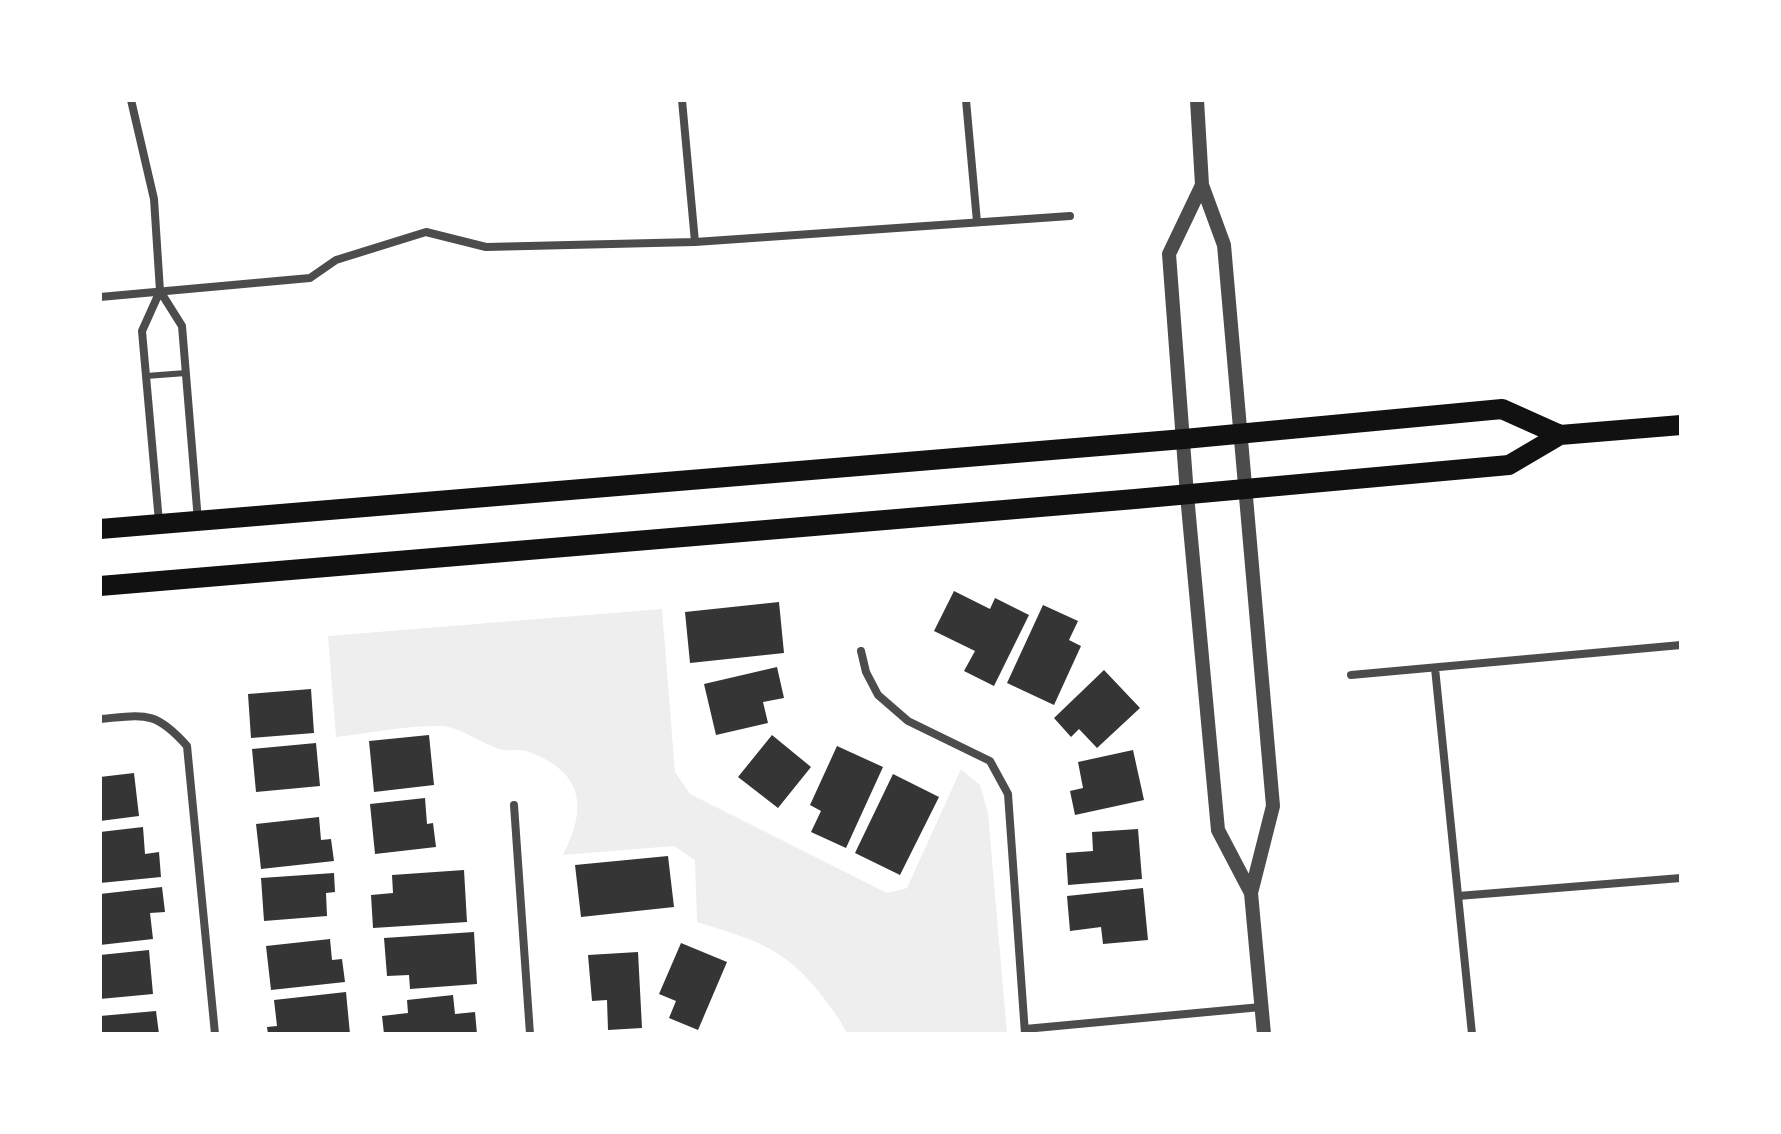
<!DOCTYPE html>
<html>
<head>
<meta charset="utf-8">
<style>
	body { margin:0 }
	#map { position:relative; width:1781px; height:1134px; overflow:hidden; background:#fff; font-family:Figtree,sans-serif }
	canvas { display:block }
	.frame { position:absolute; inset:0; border:102px solid #fff; pointer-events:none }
</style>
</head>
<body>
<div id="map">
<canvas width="1781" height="1134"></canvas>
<div class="frame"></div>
</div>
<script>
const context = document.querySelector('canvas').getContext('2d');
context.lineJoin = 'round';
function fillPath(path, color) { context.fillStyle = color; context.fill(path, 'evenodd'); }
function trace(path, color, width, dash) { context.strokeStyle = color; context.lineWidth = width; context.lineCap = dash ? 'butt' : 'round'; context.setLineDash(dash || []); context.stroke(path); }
const green = new Path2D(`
	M662,609l13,163 15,22 197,99 20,-5 54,-119 19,16 8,28 19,221h-160c-6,-14 -15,-25 -24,-37 -38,-50 -69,-57 -126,-75l-2,-62 -21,-14 -111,9c25,-48 20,-83 -34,-103 -10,-4 -21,0 -30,-3 -18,-6 -39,-22 -58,-23 -34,-1 -71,7 -105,11l-8,-101z`);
const building = new Path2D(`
	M954,591l36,18 5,-11 34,17 -35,71 -30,-15 11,-20 -41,-20z
	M779,602l5,51 -94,10 -5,-51z
	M1043,605l35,16 -9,19 12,6 -27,59 -47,-22z
	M777,667l7,31 -21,4 5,21 -52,12 -12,-51z
	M1104,670l36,38 -43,40 -18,-19 -8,8 -17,-19z
	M311,689l3,44 -63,5 -3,-44z
	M429,735l5,50 -60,7 -5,-51z
	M772,735l39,32 -33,41 -40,-31z
	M316,743l4,43 -64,6 -4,-43z
	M837,746l46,21 -37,81 -35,-16 10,-21 -11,-6z
	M1133,750l11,50 -69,15 -5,-24 13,-3 -5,-26z
	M134,773l5,43 -39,5v-44z
	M893,774l46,23 -39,78 -45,-22z
	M425,798l2,26 6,-1 3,24 -61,7 -5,-50z
	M319,817l2,23 10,-1 3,22 -73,8 -5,-45z
	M143,827l2,27 14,-2 2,25 -61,6v-51z
	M1138,829l4,50 -74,6 -2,-32 27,-2 -1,-19z
	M668,856l6,51 -93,10 -6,-52z
	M464,870l3,52 -94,6 -2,-33 22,-2 -1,-18z
	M334,873l1,19 -9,1 1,23 -63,5 -3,-43z
	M162,887l3,25 -15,1 3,26 -53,6v-51z
	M1143,888l5,52 -45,4 -2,-17 -31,4 -3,-35z
	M474,932l3,52 -67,5 -1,-14 -22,1 -3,-38z
	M330,939l2,21 10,-1 3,23 -74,8 -5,-44z
	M681,943l46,19 -29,68 -29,-12 7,-17 -17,-7z
	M149,950l4,44 -53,5v-44z
	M638,952l4,76 -34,2 -1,-30 -15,1 -4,-46z
	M346,992l4,42h-82l-1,-7 10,-1 -3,-26z
	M453,995l2,19 20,-2 2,22h-93l-2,-18 26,-3 -1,-13z
	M156,1011l3,23h-57l-2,-18z`);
const service = new Path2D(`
	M146,376l40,-3`);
const minor = new Path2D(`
	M131,100l23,99 6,92 22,35 16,195
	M682,100l13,142
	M966,100l11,122
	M100,297l210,-19 26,-18 90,-28 60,15 209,-5 375,-26
	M159,522l-17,-191 18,-40
	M861,651l5,21 12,23 30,26 82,40 18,33 17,240
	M1435,668l37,366
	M1351,675l330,-30
	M100,719c45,-4 55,-9 87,27l28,288
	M514,805l16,229
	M1458,896l223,-18
	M1025,1029l236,-22`);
const tertiary = new Path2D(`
	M1197,100l5,85 22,60 49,561 -22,87 13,141
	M1202,185l-33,69 18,241 31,335 33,63`);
const primary = new Path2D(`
	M100,529l1084,-90 318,-30 58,26
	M100,586l1035,-87 374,-34 51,-30 121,-10`);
fillPath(green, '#eee');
fillPath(building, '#353535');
trace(service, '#4c4c4c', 6);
trace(minor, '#4c4c4c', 8);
trace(tertiary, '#4c4c4c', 14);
trace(primary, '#111', 20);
</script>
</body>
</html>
